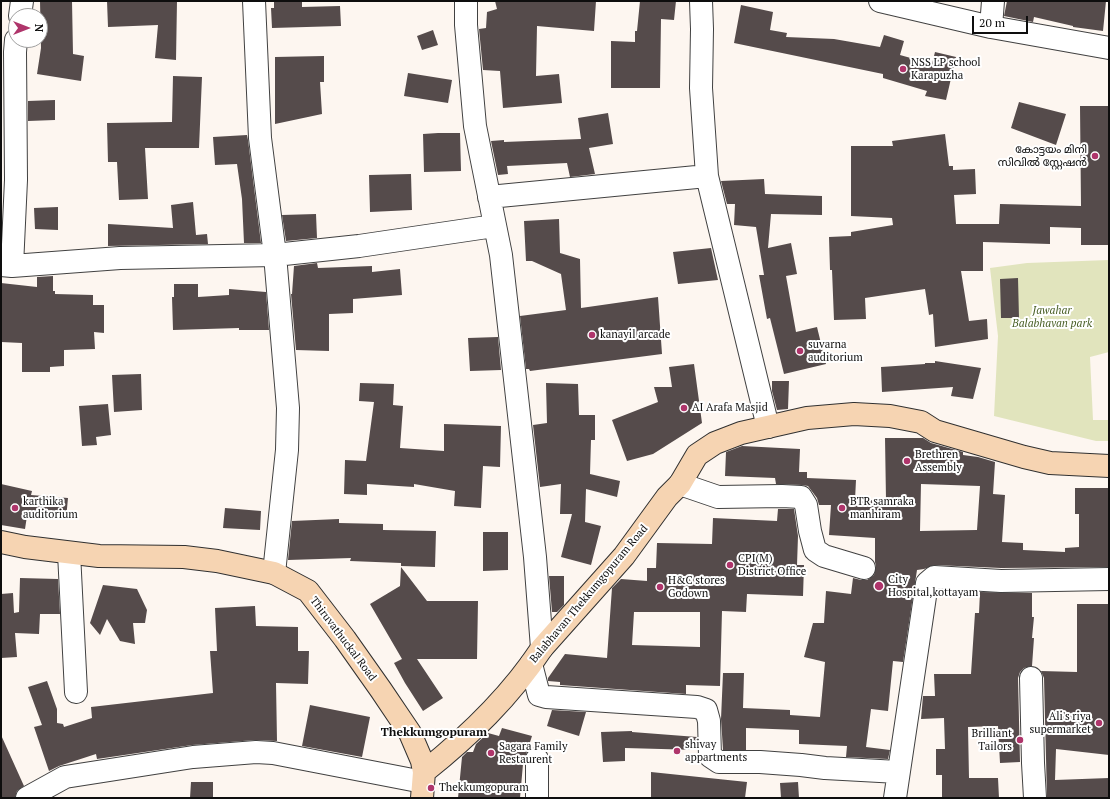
<!DOCTYPE html>
<html>
<head>
<meta charset="utf-8">
<style>
	body { margin:0 }
	#map { position:relative; width:1110px; height:799px; overflow:hidden; background:#fdf6f0; font-family:"PT Serif",serif }
	canvas { display:block }
	.frame { position:absolute; inset:0; border:2px solid #0e0e0e; pointer-events:none }
	.north { position:absolute; left:8px; top:8px; width:40px; height:40px; box-sizing:border-box; background:#fff; border:1px solid #9f9f9f; border-radius:50%; rotate:90deg; font-size:11px; font-weight:700; line-height:16px; text-align:center; color:#0e0e0e }
	.north::after { content:''; display:block; margin:auto; width:14px; height:18px; background:#af356b; clip-path:polygon(50% 0,100% 100%,50% 72%,0 100%) }
	.scale { position:absolute; left:972px; top:16px; width:56px; height:18px; box-sizing:border-box; border:2px solid #0e0e0e; border-top:0; padding-left:5px; font-size:12px; line-height:14px; white-space:nowrap; color:#0e0e0e; -webkit-text-stroke:3px #fff; paint-order:stroke }
</style>
</head>
<body>
<div id="map">
<canvas width="1110" height="799"></canvas>
<div class="frame"></div>
<div class="north">N</div>
<div class="scale">20 m</div>
</div>
<script>
const context = document.querySelector('canvas').getContext('2d');
context.lineJoin = 'round';
function fillPath(path, color) { context.fillStyle = color; context.fill(path, 'evenodd'); }
function trace(path, color, width, dash) { context.strokeStyle = color; context.lineWidth = width; context.lineCap = dash ? 'butt' : 'round'; context.setLineDash(dash || []); context.stroke(path); }
function label(font, color, halo, rows, align = 'center') {
  context.font = font + ' "PT Serif","Noto Sans Malayalam",serif'; context.lineWidth = 4; context.setLineDash([]); context.textBaseline = 'middle'; context.strokeStyle = halo; context.fillStyle = color; for (const [text, x, y, turn = 0] of rows) {
    context.save(); context.translate(x, y); context.rotate((+turn || 0) * Math.PI / 180); context.textAlign = isNaN(turn) ? turn : align; if (halo) context.strokeText(text, 0, 0); context.fillText(text, 0, 0); context.restore();
  }
}
const green = new Path2D(`
	M1109,260v92l-19,5 3,63h16v21h-13l-102,-25 4,-80 -8,-68 37,-5z`);
const building = new Path2D(`
	M40,1h32l1,53 11,2 -3,25 -44,-7 4,-26z
	M107,1h70l-1,59 -21,-2 3,-33 -50,2z
	M274,1h28v6l38,-1 1,20 -69,2 -1,-20h3z
	M495,1h101l-2,30 -57,-5 -1,50 23,-2 3,29 -59,5 -3,-37 -17,-1 -4,-41 7,-1 1,-16 10,-3z
	M640,1h36l-2,19 -13,-1 -1,69h-49v-47l24,1v-11h2z
	M1007,1h99l-3,30 -30,-4v-1l-39,-9 -1,5 -29,-6z
	M741,5l32,7 -3,18 17,3 -1,4 48,2 46,8 4,-12 20,6 -4,14 32,9 3,-12 21,5 -10,43 -21,-4 2,-5 -44,-13v-4l-149,-31z
	M433,30l5,15 -16,5 -5,-14z
	M324,56v26h-4l2,32 -47,10v-67z
	M408,73l44,7 -4,23 -44,-7z
	M173,76l29,1 -3,71h-54l3,51 -29,1 -2,-38h-9l-1,-39 65,-1z
	M55,100v20l-27,1v-20z
	M1019,102l47,12 -10,31 -45,-17z
	M1080,106h29v139h-28v-17l-31,-1v17l-67,-2v29h-22l8,50 18,-2 1,20 -53,8 -2,-33 -4,1 -4,-26 -60,9 1,21 -32,1 -2,-50h-2l-1,-33 22,-1v-4l42,-7 -1,-7 -41,-2v-70h42l-1,-5 53,-7 4,32h4v4l22,-1 1,25 -22,1 2,29h43l1,-20 81,2z
	M608,113l5,31 -24,4 6,26 -25,3 -3,-14 -60,3 1,8 -10,1 -7,-34 13,-1v2l77,-3 -3,-21z
	M438,133h22l1,38 -37,1 -1,-38z
	M247,135l1,5 13,103h-17l-2,-44 -5,-35 -22,1 -2,-28z
	M411,174l1,36 -42,2 -1,-37z
	M764,179l1,15 57,2v19l-51,-1 -3,34 23,-5 6,31 -11,2 10,56 21,-5 9,37 -42,10 -14,-56 -3,1 -8,-44h5l-8,-48 -22,-2 1,-21h-8l-6,-23z
	M193,202l3,33 11,-1 1,10 -100,2v-22l65,4 -2,-23z
	M58,207v23l-23,-1 -1,-21z
	M316,214l1,24 -31,3 -4,-26z
	M559,219l1,34 20,6 1,49 77,-11 4,57 -132,17 -1,-2h-3l-6,-53 46,-6 -5,-36 -29,-13h-6l-2,-40z
	M711,248l7,32 -40,4 -5,-32z
	M317,263l1,5 54,-2v6l28,-3 2,26 -49,4v14l-24,1v37l-33,-1 -5,-56h1l2,-28z
	M53,276v15h2v3l38,1v10h11v28l-10,-1 1,17 -31,1v16l-14,1v5h-28v-29l-21,-1v-59l36,4v-10z
	M1018,278l1,40h-18l-1,-39z
	M174,284h24v13l31,-2v-6l37,3 3,38h-30v-2l-66,2 -1,-33h2z
	M498,337l3,33 -31,1 -2,-33z
	M935,361l46,7 -8,31 -22,-3 2,-9 -71,5 -1,-25 44,-3v-1h10z
	M694,364l8,59 -49,31 -26,7 -15,-41 46,-18 -4,-15h18l-3,-20z
	M141,374l1,36 -28,2 -2,-37z
	M772,381h17l-1,28 -11,1 -5,-19z
	M360,383l34,1 -1,21 10,1 -3,42 44,3v-27l57,2 -1,41 -17,-1 -2,42 -27,-2 1,-15 -41,-7v3l-47,-3v11l-23,-1 1,-34 21,1 8,-59 -15,-1z
	M546,383l32,1 1,31h16v25h-4l-1,34 30,7 -3,16 -31,-8 -1,33 16,4 -10,39 -30,-8 11,-43h-12l1,-30 -21,3 -7,-62 14,-2z
	M108,404l3,31 -15,2 1,8 -15,1 -3,-40z
	M885,438h38l8,5 32,9v3l15,2 17,5 -2,32 12,1 -3,47 21,1v7l42,2v-4l14,-1v-33h-4v-26h34v79l-108,1 -66,-3 -11,4 -7,1 -14,92 -10,-1 -5,50 -17,-2 -5,38 24,3 -2,9 -42,-2 1,-11 -48,-2v-14l-53,-2v22h-23l-2,-31 2,-46h21l-1,35 47,2v5l30,2 5,-55 -21,-5 9,-34h11l2,-32 25,3 2,-16 8,2h6l7,-5 2,-9 -1,-4v-24l-46,-3 2,-30h-12l-2,-7 -9,-12 -6,-1 -26,-1 -1,-6 -50,-2 1,-24 16,-6 58,3 -1,23h8v6l49,2 -1,20h31zM921,484l59,2 -3,44 -57,1z
	M1,484l31,7 -1,4 37,3 -2,21 -39,-3 -2,13 -24,-4z
	M225,508l36,3 -1,19 -37,-2z
	M778,509h16l4,27 -1,29h7l-1,31 -56,-2 -1,18 -24,-1 -2,75 -34,-1v9l-126,-9v-3l-12,-1v-3l17,-24 42,4 5,-70 9,-9 26,2v-13h9l1,-25 55,1 1,-26 64,3zM634,612h66v35l-68,-2z
	M339,519v4l44,1v6l53,1 -1,36 -34,-1v-3l-51,-2 1,-3 -63,2 4,-39z
	M483,532h25v38l-25,1z
	M401,567l26,34h51l-1,58h-60l26,39 -20,13 -18,-28 -11,-20 8,-4 -32,-55 30,-18z
	M549,576h15v29l-7,7h-5z
	M20,578l38,1 2,35h-20l-1,20 -24,-1 2,24 -16,1v-64l12,-1 1,20 5,-1z
	M103,585l34,4 10,21 -2,13h-12l2,21 -15,-3 -13,-22 -7,16 -10,-12z
	M980,592l52,1v24h2l-2,21h2l-2,28 -8,2 -4,4 -2,6 2,84 -20,1 -2,-37 -30,1 1,51h29l1,20h-57v-23h-6v-26h9l-1,-31 -23,1 2,-23h12l-1,-22h37l4,-61h4z
	M1077,604h32v151l-53,-6 -1,31 54,-2v20h-62l-3,-120 -3,-7 36,1z
	M255,606l1,20 42,1v24h11l-1,33 -32,-1 1,58 -22,-1 -63,5 -95,14 -1,-5 -37,12 -10,5 -15,-44 8,-2 -14,-38 19,-6 10,28v14l6,1 1,3 28,-9 -1,-11 122,-14 -3,-42h7l-2,-43z
	M310,705l60,12 -8,40 -60,-11z
	M552,710l34,2 -7,24 -32,-10z
	M502,728l30,8 -9,28 -3,34h-62l4,-41 5,-5h6l3,-8 12,-11 11,3z
	M632,731v1l65,5v13l-72,-2v13l-22,1 -2,-30z
	M1,735l23,51 -7,5 -2,7h-14z
	M651,772l96,10 -2,16h-94z
	M191,782h22v16h-23z
	M798,782l1,16h-18l-1,-15z`);
const street = new Path2D(`
	M254,1l6,137 15,117 13,153 -1,42 -13,123
	M466,1v24l9,101 26,129 34,302 7,91
	M701,1l1,28 -1,59 6,88 61,251
	M880,1l111,26 118,21
	M20,16l2,-15
	M991,27l2,-26
	M489,197l218,-21
	M1,265l11,1 108,-8 155,-3 84,-9 135,-20
	M12,266l4,-86 -1,-128 1,-12
	M680,484l38,13 64,-1 19,1 5,8 4,26 5,19 9,6 40,12
	M69,553l7,139
	M531,664l8,31 7,2 151,10 9,3 3,11 1,35 9,6h41l41,3 24,3 73,4
	M1031,678l2,85 2,35
	M537,759v39
	M27,798l38,-21 128,-20 63,-5 17,1 150,29
	M895,798l32,-215 7,-6 67,4 108,-2`);
const secondary = new Path2D(`
	M1,542l24,5 74,9 85,1 33,4 57,12 34,18 37,48 36,51 29,43 12,28 2,11 -2,26
	M424,772c45,-36 86,-75 118,-124l82,-92 43,-59 13,-13 17,-29 18,-12 26,-10 66,-15 47,-4 36,2 31,6 14,9 89,26 26,6 59,3`);
const markers = [
	[903,69,4,"#af356b"],
	[1095,156,4,"#af356b"],
	[592,335,4,"#af356b"],
	[800,351,4,"#af356b"],
	[684,408,4,"#af356b"],
	[907,461,4,"#af356b"],
	[15,508,4,"#af356b"],
	[842,508,4,"#af356b"],
	[730,565,4,"#af356b"],
	[879,586,5,"#af356b"],
	[660,587,4,"#af356b"],
	[1099,723,4,"#af356b"],
	[1020,740,4,"#af356b"],
	[677,751,4,"#af356b"],
	[491,753,4,"#af356b"],
	[431,788,4,"#af356b"]
];
const poiNames = [
	["NSS LP school",911,63],
	["Karapuzha",911,76],
	["കോട്ടയം മിനി",1087,150,"right"],
	["സിവിൽ സ്റ്റേഷൻ",1087,163,"right"],
	["kanayil arcade",600,335],
	["suvarna",808,345],
	["auditorium",808,358],
	["AI Arafa Masjid",692,408],
	["Brethren",915,455],
	["Assembly",915,468],
	["karthika",23,502],
	["auditorium",23,515],
	["BTR samraka",850,502],
	["manhiram",850,515],
	["CPI(M)",738,559],
	["District Office",738,572],
	["City",888,580],
	["Hospital,kottayam",888,593],
	["H&C stores",668,581],
	["Godown",668,594],
	["Ali's riya",1091,717,"right"],
	["supermarket",1091,730,"right"],
	["Brilliant",1012,734,"right"],
	["Tailors",1012,747,"right"],
	["shivay",685,745],
	["appartments",685,758],
	["Sagara Family",499,747],
	["Restaurent",499,760],
	["Thekkumgopuram",439,788]
];
const parkNames = [
	["Jawahar",1052,311],
	["Balabhavan park",1052,324]
];
const streetNames = [
	["Balabhavan Thekkumgopuram Road",589,594,-50],
	["Thiruvathuckal Road",343,639,53]
];
const neighbourhoodNames = [
	["Thekkumgopuram",434,733]
];
fillPath(green, '#e1e4bd');
fillPath(building, '#554b4b');
trace(street, '#414141', 24);
trace(secondary, '#303030', 24);
trace(street, '#fff', 22);
trace(secondary, '#f6d4b2', 22);
for (const [x, y, r, color] of markers) { const dot = new Path2D(); dot.arc(x, y, r, 0, 2 * Math.PI); context.fillStyle = color; context.fill(dot); trace(dot, '#fff', 1.5); }
label('11px', '#0e0e0e', '#fff', poiNames, 'left');
label('italic 11px', '#485e25', '#fff', parkNames);
label('11px', '#0e0e0e', '#fff', streetNames);
label('bold 12px', '#0e0e0e', '#fff', neighbourhoodNames);
</script>
</body>
</html>
